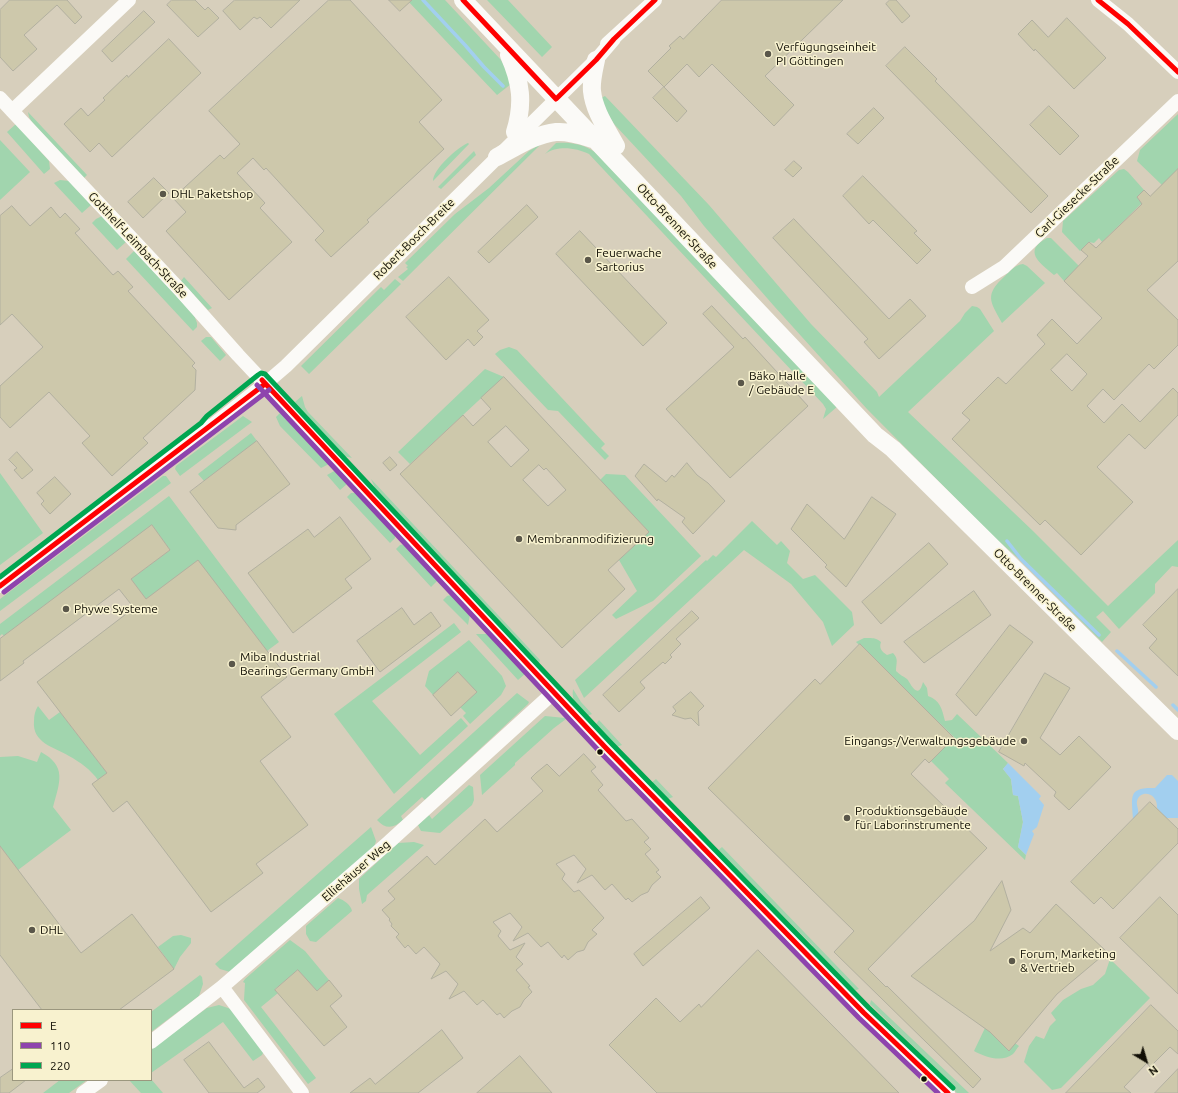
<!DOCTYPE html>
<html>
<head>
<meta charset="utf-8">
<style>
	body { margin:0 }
	#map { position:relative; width:1178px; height:1093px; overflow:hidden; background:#e2dfcb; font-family:Ubuntu,sans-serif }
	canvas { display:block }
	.legend { position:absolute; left:12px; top:1009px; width:140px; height:72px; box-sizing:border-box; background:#f8f2cf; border:1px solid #9b977e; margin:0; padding:5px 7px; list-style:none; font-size:12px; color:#100e04 }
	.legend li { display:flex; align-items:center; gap:8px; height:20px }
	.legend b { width:20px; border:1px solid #9b977e }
	.north { position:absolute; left:1126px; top:1041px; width:40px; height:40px; -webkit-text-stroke:3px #f8f2cf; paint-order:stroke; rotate:142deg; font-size:11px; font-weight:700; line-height:16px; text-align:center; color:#100e04 }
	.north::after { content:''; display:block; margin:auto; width:14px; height:18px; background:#100e04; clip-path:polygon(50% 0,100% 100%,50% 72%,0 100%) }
</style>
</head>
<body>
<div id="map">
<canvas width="1178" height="1093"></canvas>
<ul class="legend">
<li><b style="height:5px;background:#f00"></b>E</li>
<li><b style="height:5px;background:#8e44ad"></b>110</li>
<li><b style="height:5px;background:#00a651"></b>220</li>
</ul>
<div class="north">N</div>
</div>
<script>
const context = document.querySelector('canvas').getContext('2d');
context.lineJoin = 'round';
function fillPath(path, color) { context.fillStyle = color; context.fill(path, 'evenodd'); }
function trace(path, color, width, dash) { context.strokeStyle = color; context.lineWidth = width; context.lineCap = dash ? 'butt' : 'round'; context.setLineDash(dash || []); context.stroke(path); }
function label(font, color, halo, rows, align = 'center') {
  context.font = font + ' Ubuntu,sans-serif'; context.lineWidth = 3; context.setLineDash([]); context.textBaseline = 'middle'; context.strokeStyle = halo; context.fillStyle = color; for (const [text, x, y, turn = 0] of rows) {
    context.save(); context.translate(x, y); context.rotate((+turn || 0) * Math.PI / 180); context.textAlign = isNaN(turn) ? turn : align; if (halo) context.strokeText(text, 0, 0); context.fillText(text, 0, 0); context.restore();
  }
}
const industrial = new Path2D(`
	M0,0h1178v1093h-1178zM13,1010h138v70h-138z`);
const green = new Path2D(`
	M407,0h38l56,60 6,11 4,13 -14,11z
	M487,0h21l44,47 -10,10z
	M605,96l104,109 102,119 66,68 2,5 81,-76 5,-8 7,-7 5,1 3,2 14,22 -86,81 125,119 75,75 70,-66v27l-6,-1 -17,18v9l-36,36 -16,-18 -7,6 15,15 -9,10 -84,-84 -22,-19 -129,-130 -93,-103 -70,-80 -23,-30 -67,-72 -5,-8 -8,-18z
	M28,112l59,63 -3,3 -52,-56 -3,-5z
	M1178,114v55l-16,16 -25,-24 3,-11z
	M16,124l33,37 1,8 -6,5 -37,-42z
	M0,140l30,32 -30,28z
	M468,143l1,1 -36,37c0,-12 24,-33 35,-38z
	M556,143c14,-1 27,1 39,9l243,254 -15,13 3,-10 -3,-5 -234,-250c-13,-6 -31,-9 -44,0z
	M541,144l-138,137 -5,-4 10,-8 -2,-2 2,-1 -3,-3 50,-49 34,-26 40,-37z
	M474,151l2,4 -35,34 -3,-2z
	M1124,169l4,3 16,18 -7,7 5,6 -40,39 -3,-4 -5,5 -5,-1 -9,9 -18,-19 1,-11 56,-51z
	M60,180l9,1 22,24 -9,8 -28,-30z
	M102,216l24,26 -9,8 -25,-27 4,-4z
	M1047,238h4l28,28 -15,15 -7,-8 -3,2c-14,-12 -32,-24 -7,-37z
	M134,251l60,64 3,8v4l-4,4 -67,-72z
	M1023,264l4,2 18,17 -43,40c-12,-22 -18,-28 3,-47 6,-6 10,-11 18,-12z
	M184,277l28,31 -4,2 -27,-29z
	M395,279l6,5 -92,90 -8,-8 80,-79 3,3z
	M206,337h5l15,18 -6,6 -19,-20z
	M509,347l8,3 88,94 -4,4 8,8 -4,4 -47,-49 -10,-1 -53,-56 5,-4z
	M485,369l19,8 -94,87 -12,-12z
	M302,396l3,11 3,5 44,46 -8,-2 -46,-49 -3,-5z
	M280,413l9,7 40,44 -8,4 -41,-42 -4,-9z
	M243,416l9,6 -72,54 -5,-7 1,-3z
	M251,433l6,8 -53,40 -6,-7z
	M336,470l11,14 -7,6 -13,-15z
	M0,473l43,60 -43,32z
	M606,474l19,1 76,81 -48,45 -37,18 -4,-4 25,-24 -18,-31 30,-28 -49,-52z
	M163,476h3l5,7 -171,128v-12z
	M371,479l169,181 -1,4 -164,-176z
	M351,493h6l38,42v3l-5,5 -43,-46z
	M169,496l110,146 -12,9 -121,-52 -15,-20 39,-29 -18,-25 -148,111 -2,-2 -2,2v-12z
	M752,521l25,24 4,-4 9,10 -3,12 16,16 12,-4 37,37 2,13 -22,21 -9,-24 -32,-38 -47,-34 -160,148 -9,-18 131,-120 1,1 6,-6 3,2z
	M405,544l33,36 -7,7 -35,-38 4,-4z
	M451,595l19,19 -2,11 -25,-25 4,-4z
	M454,623l7,9 -89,69 48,54 41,-37 7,8 -74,68 -60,-80z
	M476,634h13l37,39 -8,7z
	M864,638c6,0 12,-1 17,4 -2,6 0,9 6,13l6,-2c6,6 3,10 3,18 4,4 7,5 11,8 3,3 11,23 16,3l4,6 1,8c12,4 14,13 17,25l7,-1 5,-6 51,49 -5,6 8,10 2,16 5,1 5,26 -5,25 8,8 -1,5 -80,-77 4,-4 -18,-18 23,-24 -98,-95z
	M469,640l33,36 4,10 -5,9 -31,29 -7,-8 3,-3 -6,-6 16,-15 -18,-20 -25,23 -8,-9 4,-15z
	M573,689l8,13 11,12 -7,3c-7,-9 -14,-15 -12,-28z
	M517,693l12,9 -1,2 -103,96 -3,-3 -21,19 2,4c-9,8 -17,10 -26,0z
	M38,706l11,14 11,-8 47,61 -9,7c-7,-10 -18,-18 -29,-24 -15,-9 -37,-13 -35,-35 0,-6 1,-10 4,-15z
	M545,716l20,2 1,1 -12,9 -39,35v2l-33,30 -2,-20z
	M599,720l23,25 -8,3 -20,-21z
	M41,752c26,14 19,30 12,55l18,23 -53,40 -18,-24v-89l18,-1 19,6z
	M656,779l17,18 -8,3 -15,-16z
	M469,785l4,2 1,13 -2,5 -32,28 -19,-2 -3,-6 11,-10 3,4z
	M371,827l5,14 -2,6 -144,125 -10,-3 -5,-5z
	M414,842l10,3 -57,50 -1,6 -4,3 -3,-15v-10l39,-36z
	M722,847l137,142 -8,3 -42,-43 4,-3 -52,-52 -3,3 -43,-44z
	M338,898c6,2 13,7 14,13l-36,31 -6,-1 -4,-7v-8z
	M181,935l10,3v5l-11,14 -6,12 -16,-22 15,-11z
	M290,940l15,11 24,29 -12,11 -19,-21 -23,19 3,4 -17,14 55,71 -8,6 -64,-84 1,-17 -2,-1 2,-3z
	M1110,959l40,39 -89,90 -9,2 -28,-28 5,-16 7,-10 8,3 6,-13 6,-6 -5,-7 12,-13 18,-11 12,-4 12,-11z
	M200,975l2,2 1,7 -4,12 -48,36v-20z
	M871,1000l98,93h-12l-43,-40 3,-3 -47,-46z
	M219,1005l12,4 33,42 -2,4 -9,6 -30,-39 -72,51v-24l56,-41z
	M985,1028c10,8 24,10 34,18 -2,2 -4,6 -6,8 -11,9 -28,3 -39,-3z
	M151,1079l12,14h-22l-12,-13z
	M60,1080h27l-18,13h-26z`);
const water = new Path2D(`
	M1008,763l33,33 -2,3 5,6 -7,22 -5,4 2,3 -8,21 -8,-8 5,-25 -5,-26 -5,-1 -2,-16 -8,-10z
	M1167,775h5l6,6v37h-12l-9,-10c1,-16 -17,-19 -20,-7 -1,4 2,8 1,13l-5,5c-1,-22 -6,-32 22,-31z`);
const stream = new Path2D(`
	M423,0l42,45 19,22 19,19
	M1007,541l14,18 78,76
	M1117,651l39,36
	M1173,705l5,5`);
const building = new Path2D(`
	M10,0h57l15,17 -7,7 -18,-19 -33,30 13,14 -24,22 -13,-14v-47z
	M172,0h23l10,10 3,-3 11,11 -21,19 -31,-32z
	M235,0h65l-29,28 -11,-11 -3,2 -3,-2 -14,13 -17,-19z
	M329,0h21l92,100 -23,22 25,27 -77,71 2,2 -38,35 -16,-17 9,-9 -58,-63 -2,2 -11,-12 -16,15 28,30 -5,5 32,34 -63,58 -63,-69 20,-19 -13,-14 47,-43 4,4 16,-15 -31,-33z
	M389,0h23l-12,11z
	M722,0h121l-78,76 29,29 -20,21 -62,-62 -13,13 -12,-13 -23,23 -16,-16 23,-23 -2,-2 11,-10 3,3z
	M890,0h6l14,16 -8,7 -16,-19z
	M144,11l11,11 -43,40 -10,-11z
	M1067,18l39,40 -32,31 -39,-40 -1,2 -16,-17 14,-14 16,17z
	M169,39l32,34 -89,84 -13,-14 -9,9 -26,-28 17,-16 7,8 17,-16 -2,-2 24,-23 1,2z
	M905,47l32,32 -2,2 113,115 -17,17 -145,-147z
	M664,87l23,24 -10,11 -24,-24z
	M1049,106l30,30 -19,19 -30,-30z
	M874,108l10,10 -26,26 -11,-10z
	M794,161l8,7 -9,9 -8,-7z
	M1178,169v92l-31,29 31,30v25l-24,24 -5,-5 -35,36 -11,-11 -16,17 17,17 18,-19 18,18 33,-34 5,5v22l-33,34 -16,-15 -32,33 36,35 -52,53 -36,-35 -5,5 -88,-86 18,-19 -8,-7 36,-36 8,7 39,-40 -8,-9 15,-16 25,25 25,-26 -38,-37 24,-25 -7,-6 8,-8 7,6 46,-44 -5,-7 7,-7 6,6zM1067,354l20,20 -15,17 -21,-21z
	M863,176l54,55 -3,2 17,17 -14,14 -44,-44 -4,4 -26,-28z
	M154,178l15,15 -26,25 -15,-16z
	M527,205l11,12 -49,46 -11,-11z
	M12,206l18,20 21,-19 9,11 5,-5 15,16 -5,4 38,42 5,-4 15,16 -5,4 67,72 -3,3 4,4 -1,20 -52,48 5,5 -36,33 -30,-33 8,-7 -41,-44 -39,36 -10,-11v-31l43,-39 -31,-33 -12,11v-109z
	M794,219l95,100 21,-20 16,17 -47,43 -15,-17 4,-3 -95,-101z
	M580,231l87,92 -24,23 -87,-92z
	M449,277l40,43 -12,11 6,6 -9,9 -6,-7 -22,21 -40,-43z
	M712,306l31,33 2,-2 63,69 -78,72 -64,-69 68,-62 -31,-33z
	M504,377l145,155 -41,38 17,19 -63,59 -162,-174 63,-59 10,11 18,-17 -10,-11zM506,426l23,24 -18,17 -23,-25zM539,465l5,5 2,-2 20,22 -18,16 -25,-26z
	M257,441l33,43 -54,41v5l-18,-2 -28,-36z
	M17,452l16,18 -11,9 -8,-9 3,-2 -8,-8z
	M390,457l7,8 -7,6 -7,-8z
	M687,463l10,12 11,8 17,18 -32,33 -11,-12 3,-4 -27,-19 -1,2 -22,-25 9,-12 22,18 6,-7 2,2z
	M55,477l16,17 -21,20 -9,-10 3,-3 -7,-8z
	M872,497l24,17 -50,73 -21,-20 2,-2 -36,-36 16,-25 37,35z
	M340,517l31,42 -26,20 7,9 -59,45 -45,-60 60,-44 6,8z
	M152,525l18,25 -39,29 15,20 52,-39 89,117 -26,20 30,40 -31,24 48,64 -52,39 7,9 -52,39 -84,-111 -14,11 -21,-28 15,-11 -70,-91 97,-74 -15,-19 -96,72 1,2 -24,18v-42z
	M929,543l19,21 -67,60 -19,-22z
	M1178,589v87l-29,-28 8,-9 -14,-14z
	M974,591l17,24 -67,48 -20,-21z
	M402,608l12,17 17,-13 10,14 -61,46 -23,-31z
	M692,611l7,7 -23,21 5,5 -11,11 2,2 -7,7 -2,-2 -23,20 5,6 -26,24 -16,-17z
	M1010,625l23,17 -57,74 -20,-21z
	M860,644l94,94 -25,25 -4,-4 -14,15 76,74 -119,121 18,18 1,-1 94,93 -8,9 -139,-136 20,-21 -146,-143 107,-109 5,5z
	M458,672l19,20 -26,24 -18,-21z
	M1045,673l25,15 -30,50 20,17 19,-19 32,31 -42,43 -15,-14 2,-4 -31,-29 -1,3 -25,-14z
	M691,692l13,14 -6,6 1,14 -8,-8 -6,1 -13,-4 4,-4 -3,-4z
	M584,754l12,13 -5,4 12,14 -5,5 28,31 6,-2 17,19 -5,4 7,7 -6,5 14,16 -3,2 5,5 -9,8 -4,7 -7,3 -9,7 -4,-4 -2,2 -14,-16 -7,6 -13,-15 -15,8 9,-14 -12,-14 -18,9 9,10 -3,5 12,13 5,-2 25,28 -12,12 5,4 -9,8 -4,8 -7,2 -9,8 -4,-5 -2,3 -14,-16 -7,5 -13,-14 -15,8 9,-14 -12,-14 -17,9 8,9 -3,5 12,14 15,-7 -9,14 7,7 -7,6 14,16 -2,1 4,5 -8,8 -4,7 -8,4 -8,7 -4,-5 -3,2 -14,-15 -6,5 -13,-14 -15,8 9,-15 -12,-13 -15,8 9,-15 -16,-17 -8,7 -8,-9 -3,3 -9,-11 3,-3 -8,-8 1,-2 -3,-4 1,-1 -8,-9 13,-11 -7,-8 39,-35 8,9 50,-46 12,13 46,-41 -12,-13 5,-5 11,-9 12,12z
	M1150,802l28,27v14l-65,66 -12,-12 -7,7 -23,-22z
	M0,846l81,107 51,-39 42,55 -55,41h-77l-42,-55z
	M1002,881l9,29 -21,41 33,-23 7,5 26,-29 51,48 -50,42 -48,57 -19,-19 -79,-56 63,-55z
	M701,897l9,11 -67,58 -9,-12z
	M1160,897l18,18v79l-58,-56z
	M758,950l141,143h-242l-48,-48 47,-47 24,24 19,-18 2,3z
	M298,970l19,21 12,-11 13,16 -12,10 17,21 -23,19 -49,-56z
	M1151,1005l27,26v23l-8,-7 -20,20 -3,-4 -23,24 7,6h-65z
	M442,1030l21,28 -45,35h-68l20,-15 5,6z
	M209,1042l35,46 14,-10 7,9 -8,6h-48l-25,-33z
	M520,1056l32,37h-75z
	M13,1069v11h13l-17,13h-9v-15z
	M1178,1069v24h-23z`);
const minor = new Path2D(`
	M1098,0l30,24 50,48
	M607,44l48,-44
	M0,98l181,193 57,64 367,392 259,266 84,80
	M12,111l117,-111
	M972,287l32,-20 174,-166
	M0,586l206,-158 7,-3 52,-41 21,-18 310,-306 18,-21
	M222,987l80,106
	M151,1042l71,-55 167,-145 165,-150
	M83,1093l18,-13`);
const major = new Path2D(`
	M463,0l412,435 18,14 285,282
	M509,55c12,27 15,48 6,77
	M596,60c-2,10 -5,21 -4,31 2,20 15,38 24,55
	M497,157c18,-9 38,-23 59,-25 14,-1 27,4 40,8`);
const bus1 = new Path2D(`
	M463,0l93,99 40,-39 18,-21 41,-39
	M1098,0l30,24 50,48
	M262,380l343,367 259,266 84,80
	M0,586l265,-202`);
const bus2 = new Path2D(`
	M257,385l343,367 259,266 79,75
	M4,592l265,-202`);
const bus3 = new Path2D(`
	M0,577l201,-154 6,-7 51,-41 3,-2 4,1 345,368 259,266 84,80`);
const markers = [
	[768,54,4,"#5a574a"],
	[163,194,4,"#5a574a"],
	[588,260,4,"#5a574a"],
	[741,383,4,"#5a574a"],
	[519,539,4,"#5a574a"],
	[66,609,4,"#5a574a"],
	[232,664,4,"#5a574a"],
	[1024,741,4,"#5a574a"],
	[600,752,3.5,"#100e04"],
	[847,818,4,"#5a574a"],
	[32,930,4,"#5a574a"],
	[1012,961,4,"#5a574a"],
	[924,1079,3.5,"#100e04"]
];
const poiNames = [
	["Verfügungseinheit",776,47],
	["PI Göttingen",776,61],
	["DHL Paketshop",171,194],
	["Feuerwache",596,253],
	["Sartorius",596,267],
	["Bäko Halle",749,376],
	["/ Gebäude E",749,390],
	["Membranmodifizierung",527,539],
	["Phywe Systeme",74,609],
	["Miba Industrial",240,657],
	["Bearings Germany GmbH",240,671],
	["Eingangs-/Verwaltungsgebäude",1016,741,"right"],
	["Produktionsgebäude",855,811],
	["für Laborinstrumente",855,825],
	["DHL",40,930],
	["Forum, Marketing",1020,954],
	["& Vertrieb",1020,968]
];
const streetNames = [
	["Carl-Giesecke-Straße",1077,197,-44],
	["Otto-Brenner-Straße",677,226,47],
	["Robert-Bosch-Breite",414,239,-45],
	["Gotthelf-Leimbach-Straße",138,245,47],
	["Otto-Brenner-Straße",1035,590,45],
	["Elliehäuser Weg",356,871,-41]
];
fillPath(industrial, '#d7cfbc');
fillPath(green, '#a1d5ae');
fillPath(water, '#a2cfef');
trace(stream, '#a2cfef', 3.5);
fillPath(building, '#cdc8ab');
trace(building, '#b2b0a0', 1);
trace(minor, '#fbfaf7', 14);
trace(major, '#fbfaf7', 18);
trace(bus1, '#f00', 5);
trace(bus2, '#8e44ad', 5);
trace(bus3, '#00a651', 5);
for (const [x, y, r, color] of markers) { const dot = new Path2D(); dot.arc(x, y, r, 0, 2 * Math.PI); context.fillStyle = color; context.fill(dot); trace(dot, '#f8f2cf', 1.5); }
label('12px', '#100e04', '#f8f2cf', poiNames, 'left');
label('12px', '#100e04', '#f8f2cf', streetNames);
</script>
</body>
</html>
